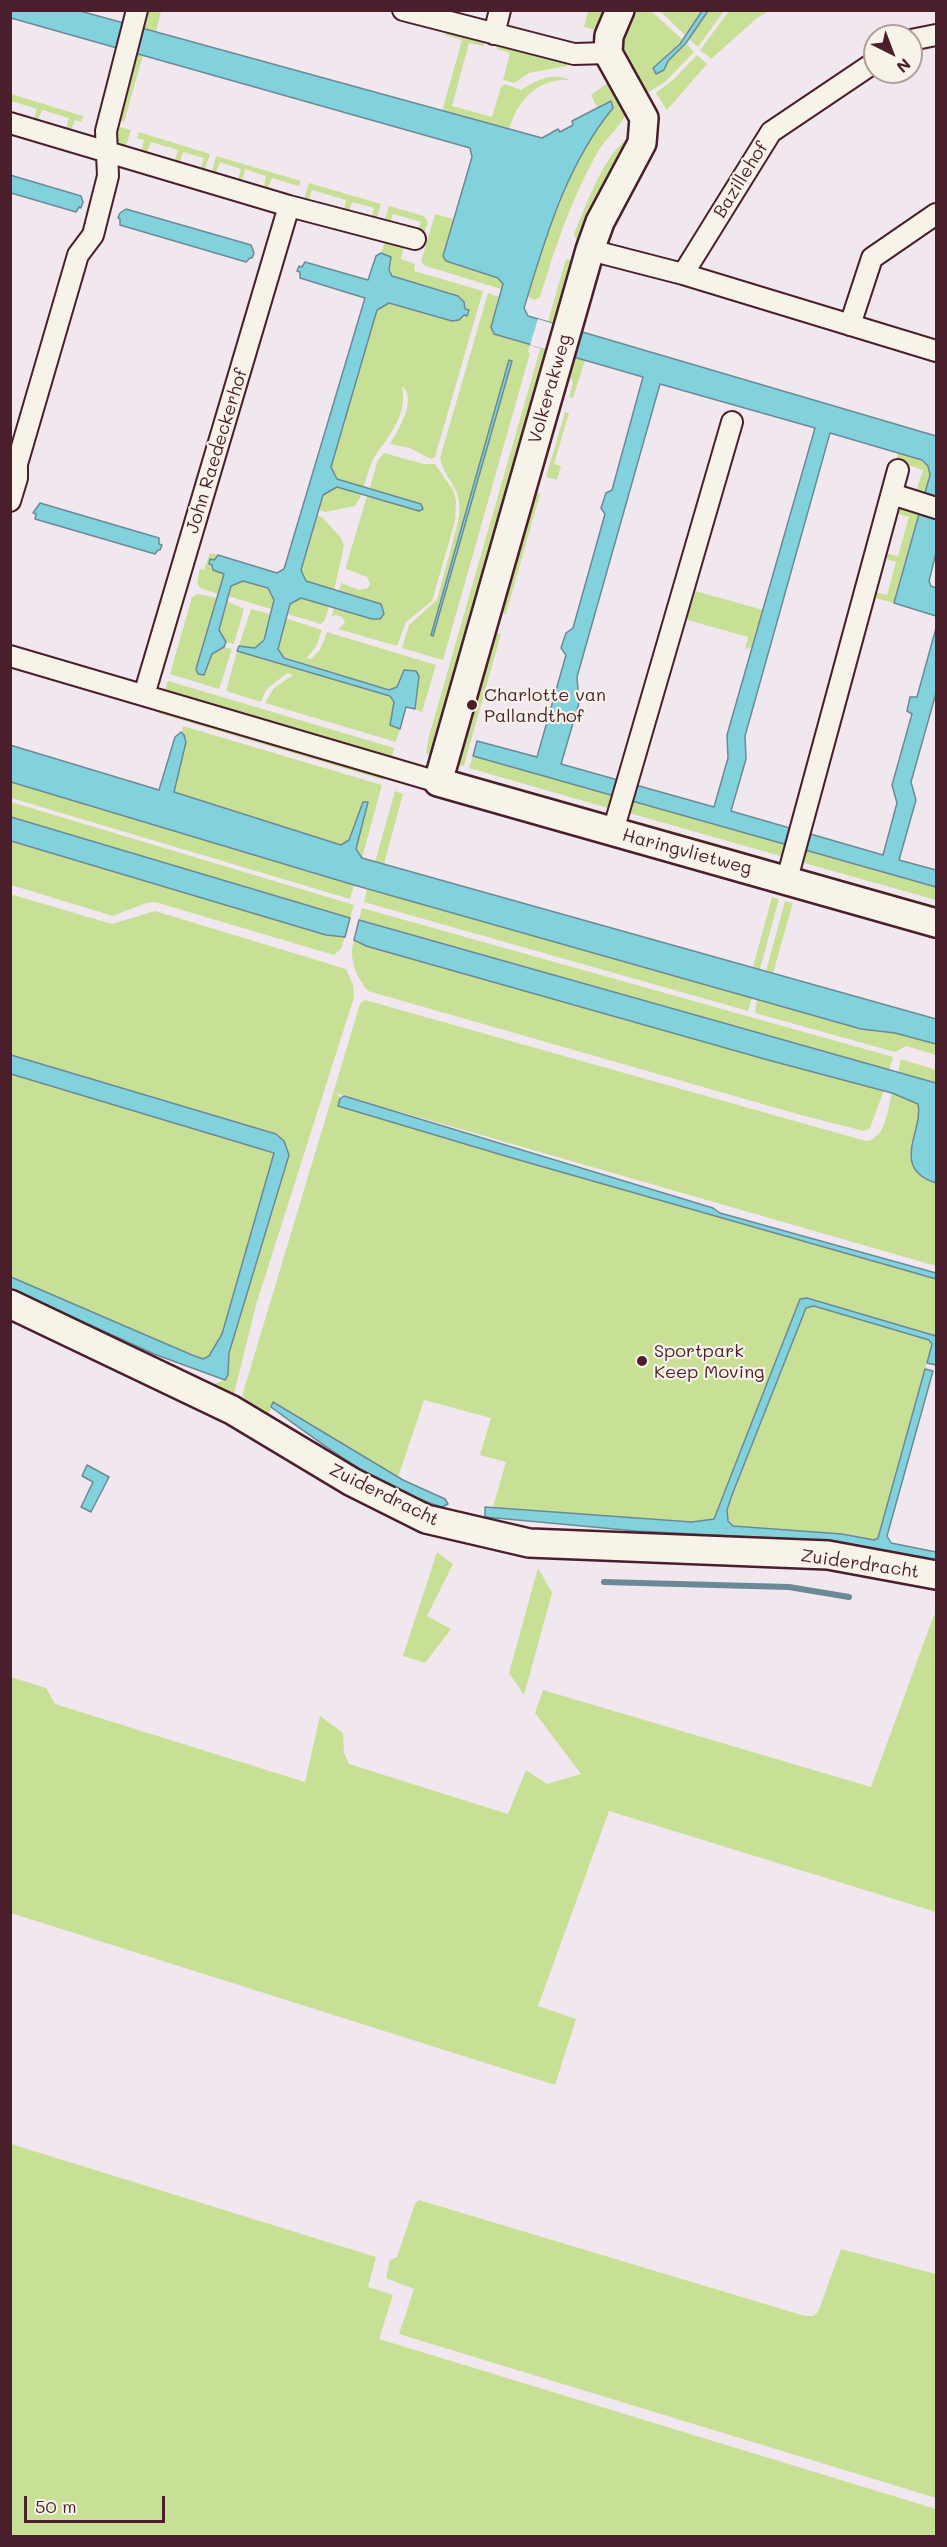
<!DOCTYPE html>
<html>
<head>
<meta charset="utf-8">
<style>
	body { margin:0 }
	#map { position:relative; width:947px; height:2547px; overflow:hidden; background:#f1e7ee; font-family:Mali,sans-serif }
	canvas { display:block }
	.frame { position:absolute; inset:0; border:12px solid #4a1f2b; pointer-events:none }
	.north { position:absolute; left:863px; top:24px; width:60px; height:60px; box-sizing:border-box; background:#f7f3e8; border:2px solid #b29e9c; border-radius:50%; rotate:138deg; font-size:16px; font-weight:700; line-height:24px; text-align:center; color:#4a1f2b }
	.north::after { content:''; display:block; margin:auto; width:21px; height:27px; background:#4a1f2b; clip-path:polygon(50% 0,100% 100%,50% 72%,0 100%) }
	.scale { position:absolute; left:24px; top:2496px; width:141px; height:27px; box-sizing:border-box; border:3px solid #4a1f2b; border-top:0; padding-left:8px; font-size:18px; line-height:21px; white-space:nowrap; color:#4a1f2b; -webkit-text-stroke:4px #f7f3e8; paint-order:stroke }
</style>
</head>
<body>
<div id="map">
<canvas width="947" height="2547"></canvas>
<div class="frame"></div>
<div class="north">N</div>
<div class="scale">50 m</div>
</div>
<script>
const context = document.querySelector('canvas').getContext('2d');
context.lineJoin = 'round';
function fillPath(path, color) { context.fillStyle = color; context.fill(path, 'evenodd'); }
function trace(path, color, width, dash) { context.strokeStyle = color; context.lineWidth = width; context.lineCap = dash ? 'butt' : 'round'; context.setLineDash(dash || []); context.stroke(path); }
function label(font, color, halo, rows, align = 'center') {
  context.font = font + ' Mali,sans-serif'; context.lineWidth = 4.5; context.setLineDash([]); context.textBaseline = 'middle'; context.strokeStyle = halo; context.fillStyle = color; for (const [text, x, y, turn = 0] of rows) {
    context.save(); context.translate(x, y); context.rotate((+turn || 0) * Math.PI / 180); context.textAlign = isNaN(turn) ? turn : align; if (halo) context.strokeText(text, 0, 0); context.fillText(text, 0, 0); context.restore();
  }
}
const green = new Path2D(`
	M146,11l15,1 -5,19 -12,-3z
	M588,11h15l-8,19 -11,-3z
	M637,11h14l32,29 -30,28 11,2 4,-9 18,-18 8,9 -29,30 -18,11 -24,-47 1,-12z
	M660,11h42l-16,25z
	M708,11h16l-26,36 -9,-8z
	M729,11h40l-12,7 -46,41 -11,-9z
	M448,29l39,11 -4,6 -14,-3 -17,63 40,11 9,-30 4,-3 16,6c15,-10 32,-18 49,-10 -32,-2 -52,20 -61,49l-67,-18 20,-71 -17,-5z
	M495,43l72,17v6l-38,7 -15,10 -11,-3 7,-27 -13,-4z
	M136,53l7,2 -19,67 -6,-2z
	M697,55l10,9 -40,46 -11,-17 17,-13z
	M606,84l4,1 16,29c-8,16 -22,25 -30,41 -25,45 -41,92 -56,142l-6,3 -6,-3c19,-66 40,-136 85,-189l-4,-7 -12,6 -6,-12z
	M11,94l72,22 -2,6 -6,-2 -4,10 -5,-2 3,-10 -27,-8 -4,10 -4,-1 3,-10 -26,-8z
	M116,126l15,4 -6,19 -6,-2 -6,-10z
	M139,132l71,22 -5,15 -4,-1 3,-10 -21,-6 -3,10 -5,-2 3,-10 -27,-8 -4,10 -6,-1 3,-11 -7,-2z
	M631,137l-50,106 -4,-1 -3,-8c11,-26 31,-84 57,-97z
	M216,156l85,25 -2,5 -27,-8 -4,10 -4,-1 2,-11 -21,-7 -3,11 -4,-1 3,-10 -21,-7 -4,11 -4,-1z
	M309,183l72,21 -5,16 -5,-1 3,-11 -22,-6 -3,10 -5,-2 2,-10 -34,-10 -3,10 -5,-1z
	M389,206l35,10 4,6 -5,15 -6,-2 4,-13 -28,-8 -4,10 -5,-2z
	M435,214l18,5 -10,37 3,5 52,17 5,6 -2,5 -75,-23 -5,-4z
	M385,241l19,5 -3,13 14,5 -1,7 69,20 -48,166 -4,2 -21,-11 -20,-4c8,-14 28,-45 12,-58 6,28 -12,48 -27,70 -6,9 -8,22 -12,32l-26,-9 -7,-12 47,-157 12,-7 63,18 7,-1 10,-10 -4,-1 -7,-14 -66,-19 -3,-6 2,-13 -10,-4z
	M566,259l11,3 -147,494 -4,-3 3,-17z
	M488,293l11,4 -8,30 3,7 36,11 -2,7 2,1 -87,307 -41,-12 7,-23 28,-25 21,-78c7,-36 -12,-37 -18,-64zM510,360l2,1 -79,275 -2,-2z
	M573,357l12,3 -12,38 -4,-1 4,-15 -6,-10z
	M565,412l4,1 -15,51 7,2 -4,14 -11,-3z
	M384,453l40,11h11l18,26 3,11 -1,20 -23,80 -26,21 -9,24 -59,-17 7,-6 -3,-6 -7,-2 -4,2 3,-9 43,11 4,-15 -42,-13 2,-8 18,7 9,-2 2,-4 -3,-7 -21,-8v-3l21,-70 54,15v-7l-52,-14 9,-30z
	M898,453c36,10 35,11 26,47l-10,-2 9,-28 -27,-9z
	M337,487l25,7 -7,12 -30,6 -6,-2 4,-15z
	M529,491l11,3 -34,120 -11,-3z
	M913,504l8,3 -27,96 -22,-6 2,-5 13,3 9,-33 -12,-4 1,-5 13,3 11,-39 -13,-4 2,-5 12,3z
	M317,515l6,3 18,20 3,8 -10,44 -28,-8 -5,-11z
	M210,553l8,2 -3,2 -3,8 12,9 -6,20 -18,-6 -3,-6 3,-13 4,1z
	M243,581l25,7 6,12 -3,9 -43,-13 3,-10z
	M692,590l71,20 -11,37 -7,2 3,-12 -64,-18z
	M198,594l19,4 -21,71 9,4 7,-19 12,-7 8,2 -13,40 -49,-15 22,-77z
	M301,598l28,8 -4,14 -4,4 -34,-10 3,-10z
	M227,601l17,8 -10,35 -8,-2 -7,-12z
	M251,609l19,5 -8,29 -11,6 -12,-3z
	M285,618l37,12 -6,16 -9,12 4,1 9,-9 7,-18 109,33 -14,47 -7,-3 4,-33 -17,-4 -5,15 -8,3 -107,-34 -4,-10z
	M489,631l12,3 -37,131 -4,1 -4,-3z
	M237,651l153,45 4,6 -4,23 10,4 -4,13 -131,-39 9,-15 19,-13 -6,-2 -21,17 -5,12 -35,-11z
	M168,681l226,67 -3,14 -223,-67 -3,-6z
	M160,707l225,69 -1,4 -226,-67z
	M183,726l199,59 -20,73 -6,-9 12,-47h-5l-14,38 -8,5 -167,-53 12,-50 -4,-9z
	M473,756l145,41 -3,13 -146,-42z
	M468,774l133,37 -2,8 -134,-38z
	M10,782l344,103 -4,14 -339,-101z
	M395,791l8,3 -19,70 -9,-2z
	M632,801l156,44 -4,12 -155,-44z
	M11,802l343,103 -4,13 -339,-101z
	M640,822l130,37 -2,7 -131,-36z
	M10,841l316,94 19,2 -4,12 -7,6 -179,-53 -9,1 -33,13 -102,-31z
	M801,848l135,39v13l-139,-39z
	M808,870l128,36v8l-130,-37z
	M367,889l385,109 -4,13 -384,-109z
	M10,894l102,30 43,-13 191,58 7,16 1,12 -98,308 -22,89 -22,-9 12,-5 3,-5 2,-22 59,-198c-1,-10 -4,-15 -12,-21l-265,-79z
	M772,897l7,2 -19,70 -7,-2z
	M785,901l8,2 -20,70 -7,-2z
	M362,908l531,149 -4,14 -530,-151z
	M354,940l12,6 402,114 116,30 -14,38 -6,3 -63,-16 -433,-124c-12,-14 -20,-34 -14,-51z
	M757,999l104,30 34,4 41,11v11l-30,-9 -11,6 -140,-39z
	M365,1000l501,141c20,-2 22,-33 26,-48l24,9c13,19 -21,46 5,71 5,5 9,8 15,10v83l-601,-173 6,4 -1,2 172,59 424,121v57l-129,-38 -7,1 -86,220v8l-223,-13 15,-52 -26,-7 11,-37 -67,-18 -26,77 -124,-74 -7,13 -25,-20 118,-392z
	M901,1059l35,11v13l-38,-11z
	M10,1074l264,79 -52,181 -13,22 -6,3 -11,-4 -181,-78z
	M814,1306l115,34 3,4 -52,191 -5,5 -33,-6 -109,-8 -7,-10 6,-21 71,-182 3,-5z
	M437,1552l16,12 -26,52 24,13 -26,34 -22,-7z
	M538,1568l14,25 -28,102 -15,-22z
	M934,1615h2v297l-327,-101 -71,195 38,13 -21,66 -544,-172v-236l35,11 9,16 250,78 15,-66 23,17 1,20 5,11 159,50 18,-44 21,14 34,-10 -46,-61 8,-23 328,97z
	M11,2144l365,113 -8,30 25,8 -14,44 557,170v27h-925z
	M419,2200l386,116h8l5,-4 23,-63 95,25v224l-537,-164 15,-45 -28,-11 4,-18 7,-3 18,-53z`);
const water = new Path2D(`
	M10,11h70l462,127 16,-9 2,3 13,-7 -1,-4 39,-20 2,7c-47,57 -68,131 -89,200l4,8 408,120v117l-7,28 2,5 5,2v28l-42,-13 36,-128 -2,-9 -6,-6 -92,-27 -85,303 1,23 -15,52 152,44 14,-52 -5,-18 20,-71 -5,-3 3,-14h7l19,-69v65l-25,89 5,18 -17,60 37,10v17l-463,-131 4,-15 60,16 29,-102 -5,-7 5,-15 7,-5 32,-114 -4,-6 5,-15 6,-3 31,-113 -149,-43 -3,-7 12,-43 -5,-6 -52,-17 -3,-5 29,-99 -2,-9 -459,-130zM660,384l155,44 -88,307 1,23 -14,49 -153,-43 18,-61 -2,-26z
	M702,11h6l-22,32 -18,18 -4,9 -8,4 -3,-6 27,-24z
	M10,175l71,21 2,6 -2,6 -2,-1 -3,5 -65,-19z
	M126,209l125,36 3,8 -2,5h-2l-4,4 -126,-37v-6l-2,-1 2,-5z
	M381,253l10,4 -2,13 3,6 66,20 6,6 1,7 4,1 -2,6 -3,-1 -5,5 -7,1 -63,-18 -12,7 -46,157 6,12 84,25 2,5 -4,2 -82,-24 -14,8 -22,75 5,11 75,23 3,10 -4,5h-8l-71,-21 -11,6 -12,45 6,9 105,32 8,-3 7,-17 12,1 3,5 -4,33 -9,-2 -6,22 -10,-4 4,-23 -4,-6 -153,-45 2,-5 16,2 9,-8 10,-40 -6,-12 -25,-7 -12,5 -12,44 7,12 -2,5 -12,7 -8,21 -6,-1 -2,-5 28,-95 -11,-4 -1,-5 -3,-1 1,-5 4,1 4,-5 59,18 7,-4 81,-271 -65,-20v-6l-3,-1 2,-5 3,1 3,-5 63,18 8,-24z
	M509,360l3,1 -79,275 -2,-1z
	M40,503l119,35v6l3,1 -2,5h-2l-3,4 -120,-35 1,-5 -3,-1z
	M181,732l3,3 2,7 -12,50 167,53 8,-5 14,-38h5l-12,47 6,9 574,161v25l-41,-11 -34,-4 -109,-31 -398,-113 -343,-103 -1,-37 149,45 16,-53z
	M11,817l339,101 -5,19 -19,-2 -315,-94z
	M359,920l577,163v100c-47,-15 -12,-53 -18,-79l-26,-11 -124,-33 -402,-114 -12,-6z
	M11,1055l265,79 8,7 5,14 -60,198 -1,22 -3,5 -71,-26 -143,-65v-12l181,78 11,4 6,-3 13,-22 52,-181 -263,-79z
	M344,1096l369,112 7,5 216,60v6l-424,-121 -174,-52 2,-7z
	M807,1298l129,38v29l-9,-2 5,-19 -3,-4 -115,-34 -8,2 -74,187 -5,15 1,11 5,5 109,8 32,6 4,-2 47,-169 8,2 -46,165 4,7 45,9v9l-108,-20 -192,-10 -151,-14v-10l207,15 22,-3 86,-220z
	M273,1402l130,78 42,19 3,5 -6,3c-63,-19 -119,-62 -171,-100z
	M87,1465l22,12 -18,35 -10,-5 12,-25 -11,-6z`);
const pier = new Path2D(`
	M538,319l42,13 -7,25 -43,-12z`);
const stream = new Path2D(`
	M604,1582l185,5 60,10`);
const street = new Path2D(`
	M403,10l171,44 34,-1
	M494,34l6,-24
	M911,40l25,-5
	M10,123l279,83 126,33
	M590,250l93,24 253,77
	M683,274l88,-142 104,-70
	M850,325l22,-67 64,-44
	M892,494l44,14
	M10,501l7,-23v-14l61,-209 15,-20 15,-59 -2,-45 31,-121
	M10,656l428,126
	M144,695l145,-489
	M613,831l119,-409
	M787,879l111,-409`);
const secondary = new Path2D(`
	M620,10l-11,26 -1,17 36,65 -2,25 -42,79 -10,28 -152,532 498,141
	M10,1304l222,106 120,72 74,37 103,24 299,12 108,20`);
const markers = [
	[472,705,6,"#4a1f2b"],
	[642,1361,6,"#4a1f2b"]
];
const streetNames = [
	["Bazillehof",741,180,-58],
	["Volkerakweg",550,389,-74],
	["John Raedeckerhof",217,451,-73],
	["Haringvlietweg",687,852,15],
	["Zuiderdracht",384,1495,26],
	["Zuiderdracht",860,1564,8]
];
const poiNames = [
	["Charlotte van",484,695],
	["Pallandthof",484,716],
	["Sportpark",654,1351],
	["Keep Moving",654,1372]
];
fillPath(green, '#c8e096');
fillPath(water, '#82d2de');
trace(water, '#6c8a96', 1.5);
fillPath(pier, '#f1e7ee');
trace(stream, '#6c8a96', 6);
trace(street, '#4a1f2b', 24);
trace(secondary, '#4a1f2b', 32);
trace(street, '#f7f3e8', 20);
trace(secondary, '#f7f3e8', 27);
for (const [x, y, r, color] of markers) { const dot = new Path2D(); dot.arc(x, y, r, 0, 2 * Math.PI); context.fillStyle = color; context.fill(dot); trace(dot, '#f7f3e8', 2); }
label('18px', '#4a1f2b', '#f7f3e8', streetNames);
label('18px', '#4a1f2b', '#f7f3e8', poiNames, 'left');
</script>
</body>
</html>
